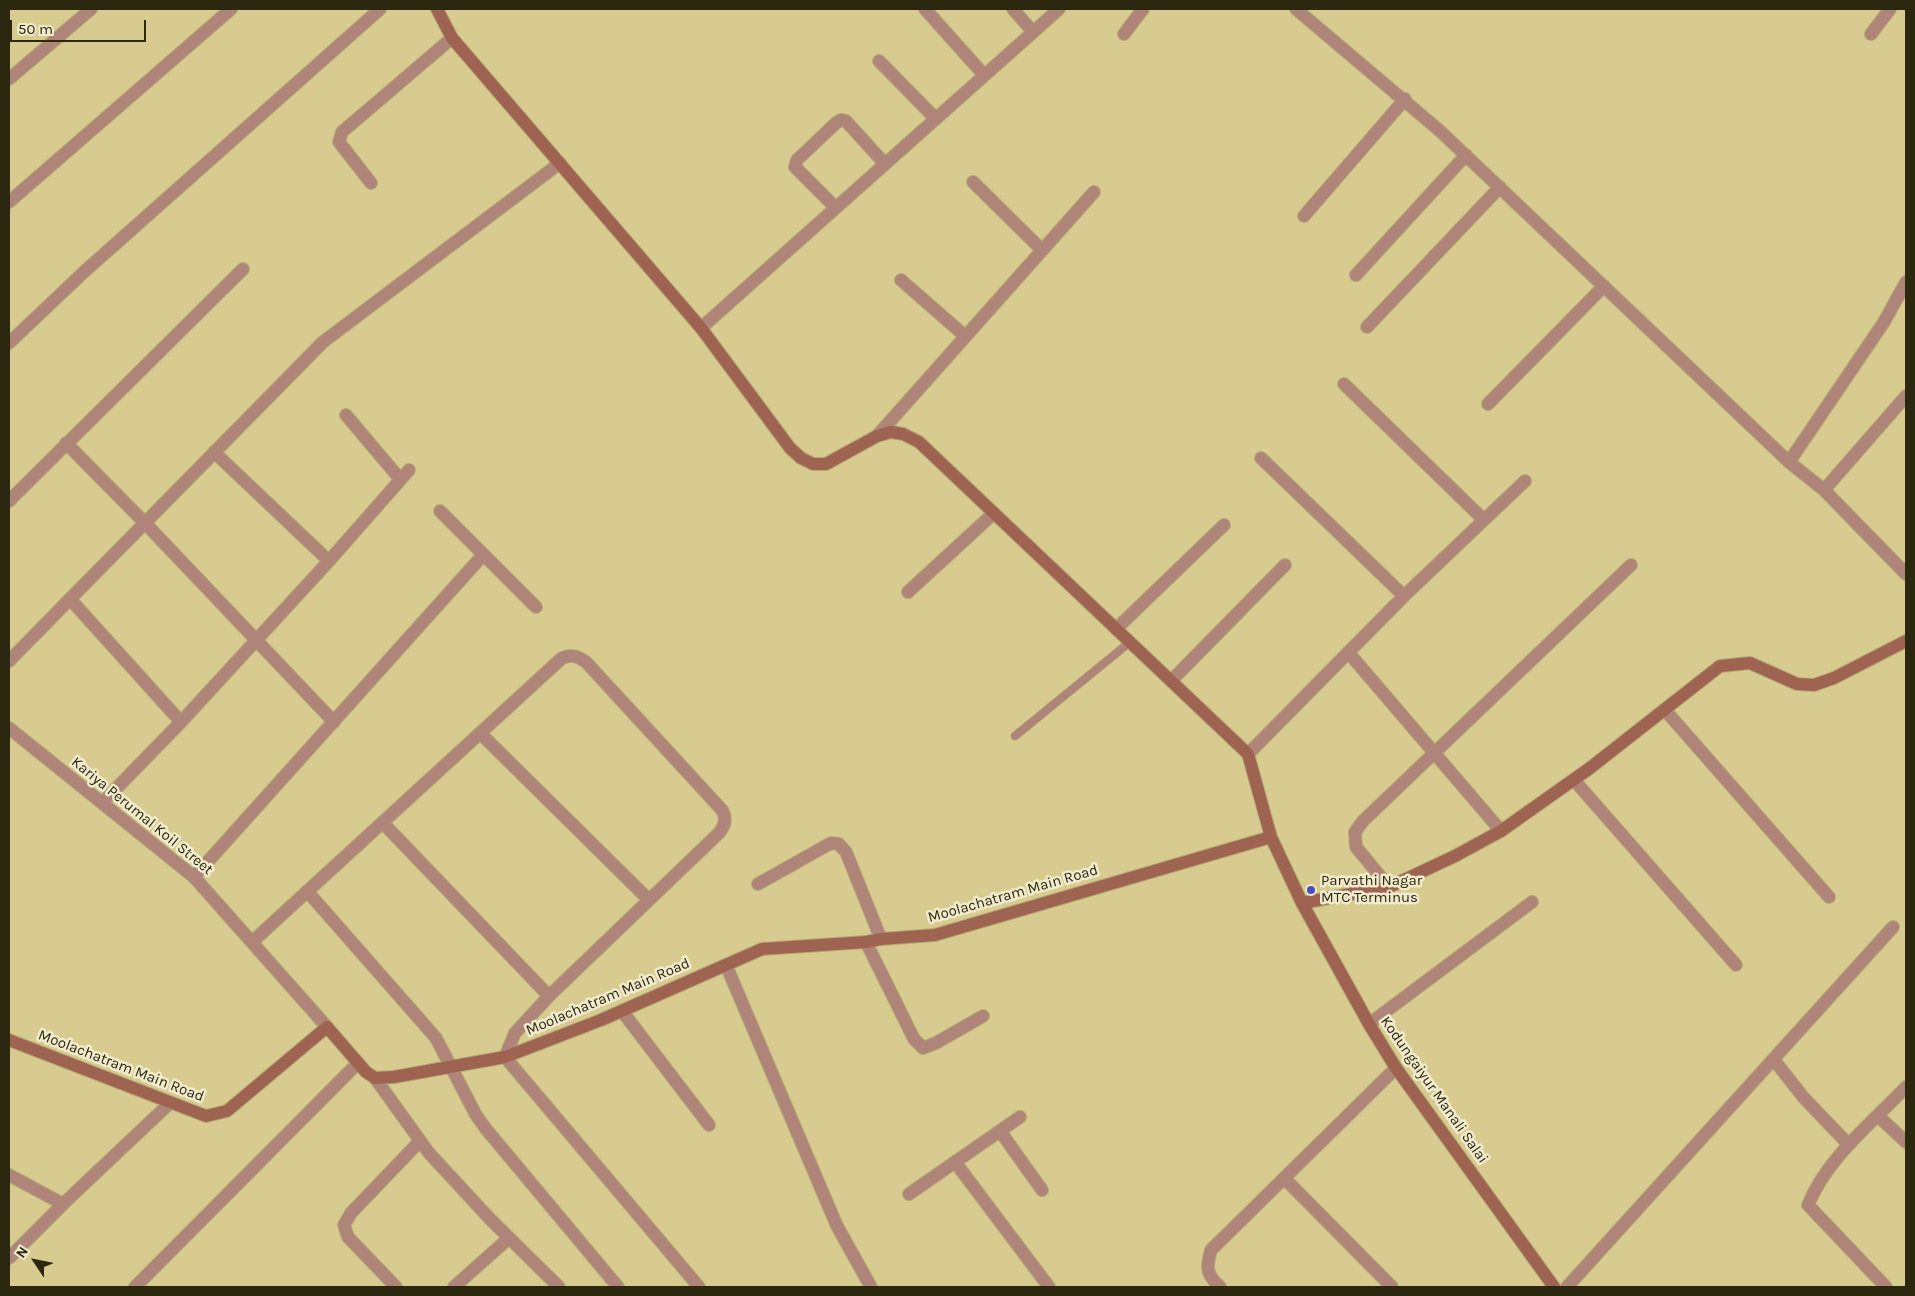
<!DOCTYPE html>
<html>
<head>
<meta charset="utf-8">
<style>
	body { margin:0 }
	#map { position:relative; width:1915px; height:1296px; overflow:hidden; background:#d7cb8f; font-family:Karla,sans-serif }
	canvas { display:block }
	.frame { position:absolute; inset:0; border:10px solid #2c270f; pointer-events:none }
	.north { position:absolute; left:10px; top:1236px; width:50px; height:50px; -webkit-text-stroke:4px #f1ebcd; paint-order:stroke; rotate:304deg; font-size:14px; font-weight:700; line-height:20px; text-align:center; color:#2c270f }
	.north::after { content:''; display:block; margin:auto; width:18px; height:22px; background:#2c270f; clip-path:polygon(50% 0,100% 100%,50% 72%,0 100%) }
	.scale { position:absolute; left:10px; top:20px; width:136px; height:22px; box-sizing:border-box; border:2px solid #2c270f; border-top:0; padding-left:6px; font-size:15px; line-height:18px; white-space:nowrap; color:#2c270f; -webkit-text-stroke:4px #f1ebcd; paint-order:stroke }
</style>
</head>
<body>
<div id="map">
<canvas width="1915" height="1296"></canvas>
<div class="frame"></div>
<div class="north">N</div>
<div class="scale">50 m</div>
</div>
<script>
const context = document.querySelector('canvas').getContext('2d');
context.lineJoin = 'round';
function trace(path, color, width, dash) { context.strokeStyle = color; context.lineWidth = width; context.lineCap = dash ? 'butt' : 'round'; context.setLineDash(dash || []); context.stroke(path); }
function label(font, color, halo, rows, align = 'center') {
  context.font = font + ' Karla,sans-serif'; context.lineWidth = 5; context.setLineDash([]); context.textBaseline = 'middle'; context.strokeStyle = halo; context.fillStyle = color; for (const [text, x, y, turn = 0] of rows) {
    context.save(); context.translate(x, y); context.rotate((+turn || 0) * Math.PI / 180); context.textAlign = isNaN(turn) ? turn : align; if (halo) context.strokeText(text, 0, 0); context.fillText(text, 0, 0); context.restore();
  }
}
const lane = new Path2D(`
	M1015,736l115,-94`);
const street = new Path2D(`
	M925,9l59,66
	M1013,9l20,23
	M1296,9l144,122 349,331 35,28 82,84
	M1124,34l19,-25
	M1871,34l19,-25
	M879,61l57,58
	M9,79l82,-70
	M973,182l69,68
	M371,183l-32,-41 3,-10 110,-94
	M9,202l222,-193
	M836,208l-41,-41 2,-7 39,-37 5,-3 5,1 39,43
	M1304,216l101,-117
	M1356,275l110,-120
	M901,280l64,56
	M1367,327l133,-140
	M701,328l358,-319
	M9,343l76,-72 295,-262
	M1344,384l140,136
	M1488,404l116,-118
	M346,415l54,64
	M877,436l217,-244
	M66,443l79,80 189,199
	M214,452l115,109
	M1261,458l143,138
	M1789,462l95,-140 22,-40
	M1824,490l82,-94
	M9,501l234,-232
	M440,511l96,96
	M908,592l86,-79
	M70,599l111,123
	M1116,629l108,-104
	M1348,652l153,179
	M9,661l314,-319 237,-179
	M1171,681l114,-116
	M1665,710l164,187
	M9,728l185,149 133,150
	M480,733l168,166
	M1248,754l156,-158 121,-115
	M1574,780l162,185
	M102,803l79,-81 148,-161 80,-91
	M383,823l166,173
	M194,877l289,-322
	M758,884l73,-41 8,1 7,8 35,87
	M1389,887l-33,-40 -1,-15 8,-11 268,-256
	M307,891l129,147 40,77 10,14 132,158
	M252,942l310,-284c10,-4 15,-2 24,4l136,148c5,10 3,15 -3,23l-170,163 -34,37 -10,24 194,230
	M866,942l48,97 9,9 13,-5 47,-27
	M726,965l111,261 34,61
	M622,1011l87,114
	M1369,1024l163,-122
	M1774,1060l30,38 45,47
	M375,1078l54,75 61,66 69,68
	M1878,1116l28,26
	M1000,1131l42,59
	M955,1162l94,125
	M9,1175l54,29
	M1284,1178l108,109
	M909,1194l111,-77
	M9,1258l54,-54 107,-101
	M135,1287l223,-224
	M396,1287l-48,-50 -4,-12 7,-12 69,-72
	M454,1287l55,-49
	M1220,1287c-14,-13 -14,-19 -9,-37l185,-182
	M1567,1287l326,-360
	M1886,1287l-78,-82c19,-47 64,-82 98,-118`);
const secondary = new Path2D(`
	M437,9l15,29 249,290 89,120 11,10 12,6h13l51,-28 14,-4 12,2 16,8 329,312 23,83 31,66 67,121 27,44 158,219
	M1302,903l87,-16 66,-31 46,-25 89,-63 130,-102 30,-3 47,21 17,1 20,-7 72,-37
	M9,1040l197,76 21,-5 100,-84 39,45 9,6 19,-1 111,-20 96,-37 161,-71 104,-7 15,-3 54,-4 336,-98`);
const markers = [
	[1311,890,5,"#4d4cc3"]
];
const streetNames = [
	["Kariya Perumal Koil Street",142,816,39],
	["Moolachatram Main Road",1013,894,-16],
	["Moolachatram Main Road",608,997,-23],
	["Moolachatram Main Road",121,1066,21],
	["Kodungaiyur Manali Salai",1434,1090,55]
];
const poiNames = [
	["Parvathi Nagar",1321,881],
	["MTC Terminus",1321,898]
];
trace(lane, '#b5aa75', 9);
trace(street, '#b5aa75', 14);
trace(secondary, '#b5aa75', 14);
trace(lane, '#af8579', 8);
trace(street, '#af8579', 12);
trace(secondary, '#9f6351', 12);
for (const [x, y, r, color] of markers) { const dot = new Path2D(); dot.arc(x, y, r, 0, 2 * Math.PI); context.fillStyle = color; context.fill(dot); trace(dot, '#f1ebcd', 2); }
label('15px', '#2c270f', '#f1ebcd', streetNames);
label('15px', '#2c270f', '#f1ebcd', poiNames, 'left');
</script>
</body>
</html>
